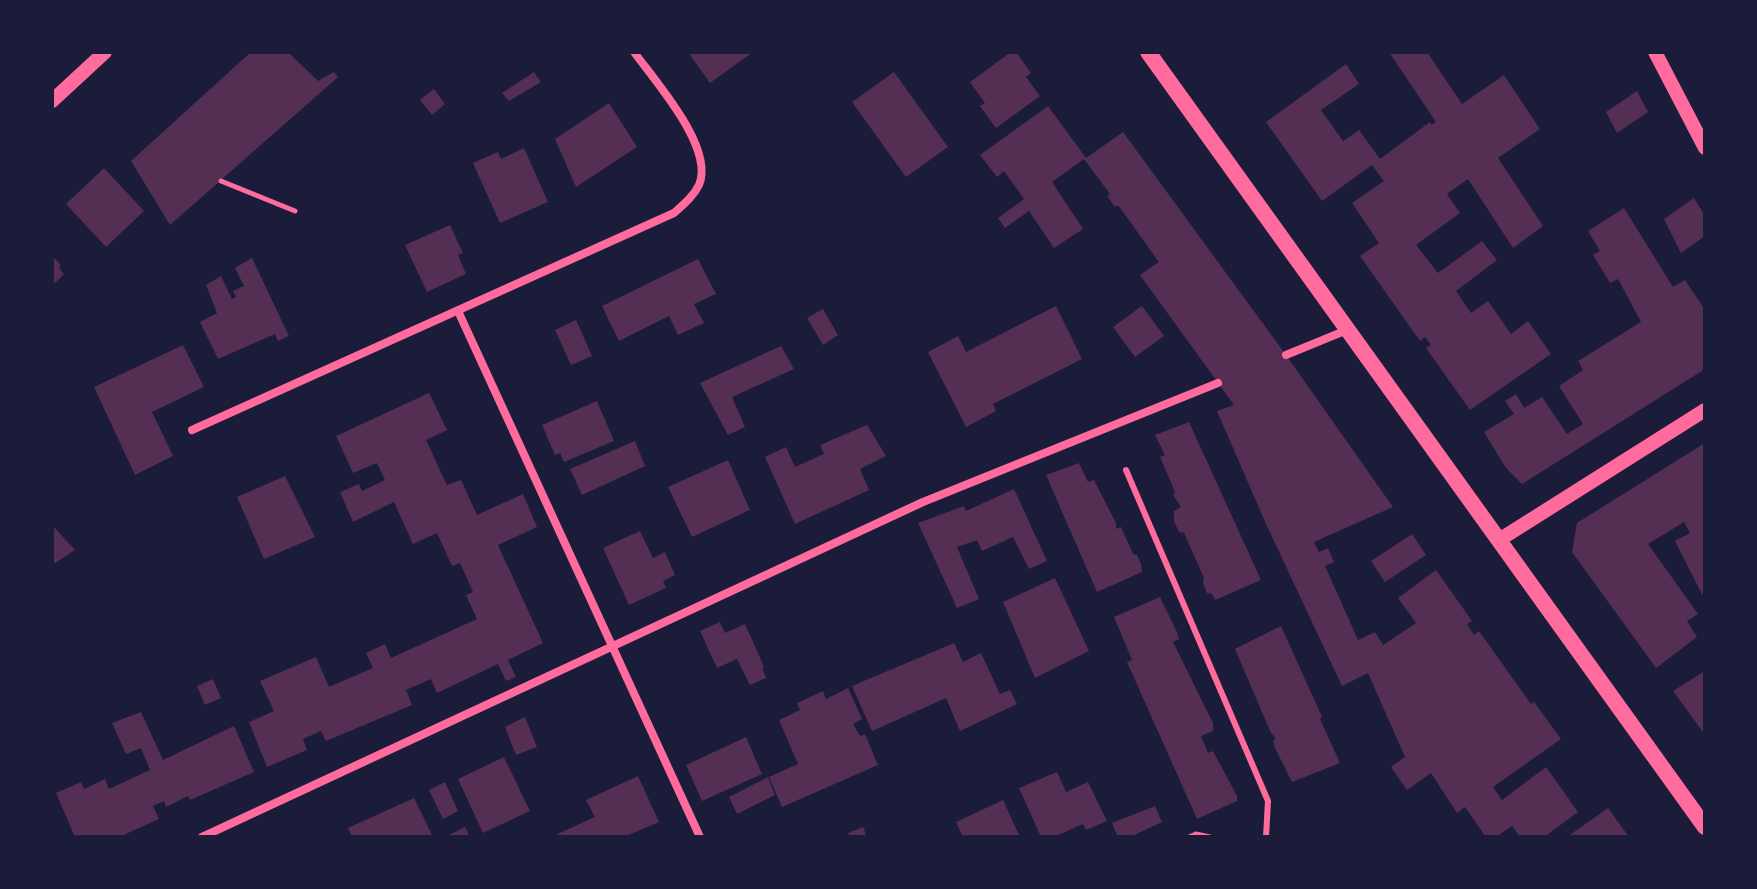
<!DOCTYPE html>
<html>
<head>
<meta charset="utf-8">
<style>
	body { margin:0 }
	#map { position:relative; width:1757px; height:889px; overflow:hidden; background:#1b1b3a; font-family:Helvetica,sans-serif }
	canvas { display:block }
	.frame { position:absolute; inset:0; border:54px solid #1b1b3a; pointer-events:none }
</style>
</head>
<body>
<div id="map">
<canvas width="1757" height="889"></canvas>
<div class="frame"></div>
</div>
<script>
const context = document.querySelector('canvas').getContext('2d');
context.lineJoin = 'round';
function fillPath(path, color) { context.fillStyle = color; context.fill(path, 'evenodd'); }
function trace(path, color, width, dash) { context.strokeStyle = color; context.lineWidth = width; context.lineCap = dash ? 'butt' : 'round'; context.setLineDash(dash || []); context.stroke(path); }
const building = new Path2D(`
	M251,52h37l30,29 16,-9 4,5 -168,148 -39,-64z
	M688,52h65l-43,31z
	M1011,52h5l15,21 -5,4 14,19 -44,32 -16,-22 5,-3 -15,-21z
	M1389,52h38l35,52 42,-29 36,54 -42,29 45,68 -30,22 -45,-69 -21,15 13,19 -44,32 22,28 44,-32 15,19 -41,31 15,22 17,-12 23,33 17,-13 23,33 -81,56 -44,-62 5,-3 -6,-8 -5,4 -60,-85 19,-13 -27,-40 32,-22 -12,-16 -50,36 -56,-79 80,-58 13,20 -38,26 22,31 16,-11 21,29 50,-37 1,3 5,-3z
	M534,72l7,10 -32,19 -7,-8z
	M894,72l54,75 -42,30 -54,-75z
	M434,89l11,15 -13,11 -12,-15z
	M1637,91l11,21 -31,21 -11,-21z
	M609,103l28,44 -61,40 -21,-48z
	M1048,106l38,52 37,-26 163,223 107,152 -79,35 5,10 9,-4 6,14 -9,4 33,74 17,-8 8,13 33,-22 -18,-25 38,-28 36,51 -5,3 7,11 5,-4 52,73 3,-2 27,37 -68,48 9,13 44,-33 32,45 -34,25h-24l-8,-11 -16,11h-10l-21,-30 -8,6 -26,-40 -24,17 -16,-23 14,-10 -37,-84 -26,13 -76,-162 -49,-113 17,-6 -94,-130 19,-13 -41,-57 -3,2 -8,-11 3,-2 -26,-35 -32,23 31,47 -29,19 -25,-37 -24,17 -7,-10 26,-19 -20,-28 -7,6 -17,-22z
	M524,148l24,54 -48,21 -27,-60 25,-11 3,7z
	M104,168l40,43 -38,36 -40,-43z
	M1694,198l11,18v20l-24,17 -17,-34z
	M1624,208l49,79 12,-7 20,30v59l-183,115 -16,-16 -22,-36 30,-18 -9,-13 11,-7 8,14 18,-11 25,37 16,-10 -24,-38 24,-16 -5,-9 63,-39 -23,-43 -8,4 -17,-28 7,-4 -12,-20z
	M450,225l13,28 -5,2 8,19 -39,18 -22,-47z
	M52,256l9,9 -2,3 5,6 -12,12z
	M252,258l37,78 -11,5 -3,-7 -57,25 -18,-37 17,-9 -11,-28 15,-9 11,23 4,-2 -3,-6 11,-5 -9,-18z
	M698,259l18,35 -22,10 10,19 -26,12 -9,-19 -50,25 -17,-35z
	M1056,306l26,53 -89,45 3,7 -30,16 -38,-75 30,-16 8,16z
	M1142,306l22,30 -29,21 -22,-30z
	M823,309l15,26 -15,10 -16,-27z
	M576,320l16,36 -21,9 -16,-35z
	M183,345l21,42 -52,25 21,44 -38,19 -41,-88z
	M781,346l13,23 -62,28 13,30 -17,8 -28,-52z
	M429,393l18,37 -21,10 21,45 14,-5 16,35 46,-21 14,33 -39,18 45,98 -35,17 8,17 -10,4 -8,-17 -61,29 -6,-14 -25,11 6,15 -86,36 -5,-10 -18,8 4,11 -40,17 -18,-45 25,-11 -14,-30 56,-24 13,30 44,-19 -7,-15 19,-9 6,14 86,-39 -11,-24 7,-3 -13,-29 -8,3 -15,-33 -24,11 -19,-42 -41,20 -13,-30 19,-8 3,7 23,-11 -8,-17 -24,10 -17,-37z
	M597,401l17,40 -50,21 -4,-9 -5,2 -13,-30z
	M1189,422l72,158 -46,20 -3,-6 -5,-1 -4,-10 1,-5 -20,-45 -5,-1 -5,-11v-10l7,-4 -8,-12 2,-3 -15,-35 5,-2 -10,-20z
	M867,425l19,31 -26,13 9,21 -74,34 -30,-67 21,-10 9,20 29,-13 -4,-9z
	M635,441l10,25 -63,29 -12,-26z
	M1705,443v157l-30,-59 15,-8 -6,-11 -36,22 50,70 -11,7 10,16 -41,31 -84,-116 5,-29z
	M728,460l22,50 -58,27 -24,-50z
	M1079,463l9,19 6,-2 22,43v6l5,-2 12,27 4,1 4,9 1,8 -45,20 -51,-117z
	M285,476l30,61 -51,22 -27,-62z
	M1014,489l33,72 -18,8 -16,-32 -31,14 -5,-11 -20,7 22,52 -22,9 -39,-85 46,-17 2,5z
	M52,525l23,25 -23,15z
	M640,531l13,27 12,-6 10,23 -12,6 3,7 -37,17 -26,-57z
	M1412,534l14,21 -41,27 -14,-21z
	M1055,578l34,73 -54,27 -32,-76z
	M1160,597l17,35 2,7 -6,3 40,81v8l-12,5 7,17 5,-2 24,45v5l-40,18 -70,-157 5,-2 -18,-43z
	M720,622l5,11 20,-9 19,43 -2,1 4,10 -16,7 -13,-26 -20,9 -17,-37z
	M1281,626l41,91 -2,2 20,44 -48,19 -17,-34 -2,-8 3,-1 -6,-8 -35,-82z
	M954,643l9,19 18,-9 19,41 10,-4 7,14 -57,27 -14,-33 -74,33 -20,-45z
	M1705,671v64l-32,-44z
	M213,679l8,19 -16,7 -8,-19z
	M848,688l14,31 -9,5 7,12 5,-2 13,31 -96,42 -13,-30 29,-13 -19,-44 21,-10 -3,-7 26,-12 3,8z
	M141,712l22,48 71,-34 20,46 -64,28 -2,-4 -22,11 -2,-6 -11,5 6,13 -40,18h-44l-19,-44 25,-11 3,7 21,-10 4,10 41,-19 -9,-22 -15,6 -14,-31z
	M525,717l12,30 -21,8 -11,-28z
	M746,737l16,37 -60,27 -16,-36z
	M504,757l26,54 -47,22 -25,-54z
	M1057,772l9,20 22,-10 19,39 -21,9 -3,-6 -29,13h-13l-22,-49z
	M638,776l21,46 -35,15h-73l44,-20 -9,-17z
	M768,777l7,18 -38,19 -8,-17z
	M445,782l13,29 -15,8 -14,-29z
	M414,798l19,39h-81l-4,-9z
	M1003,800l17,37h-57l-7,-15z
	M1155,806l7,16 -32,15h-12l-6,-14z
	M1608,808l21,29h-62z
	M465,827l5,10h-20l-1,-2z
	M863,827l4,10h-17l-2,-4z`);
const path = new Path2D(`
	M221,181l74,30
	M1189,837l7,-3 14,3`);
const service = new Path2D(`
	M1126,470l142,331 -2,36`);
const minor = new Path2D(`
	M458,311l242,526
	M1286,355l61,-25
	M192,430l482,-217c9,-8 19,-16 25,-28 16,-37 -44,-104 -65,-133
	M202,837l721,-335 295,-119`);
const tertiary = new Path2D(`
	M1655,52l50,96
	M52,101l53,-49
	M1499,540l206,-130`);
const secondary = new Path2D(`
	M1148,52l557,775`);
fillPath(building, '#542f53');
trace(path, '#ff6b9d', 5);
trace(service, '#ff6b9d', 6);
trace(minor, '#ff6b9d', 8);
trace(tertiary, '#ff6b9d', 14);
trace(secondary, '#ff6b9d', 16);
</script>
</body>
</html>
